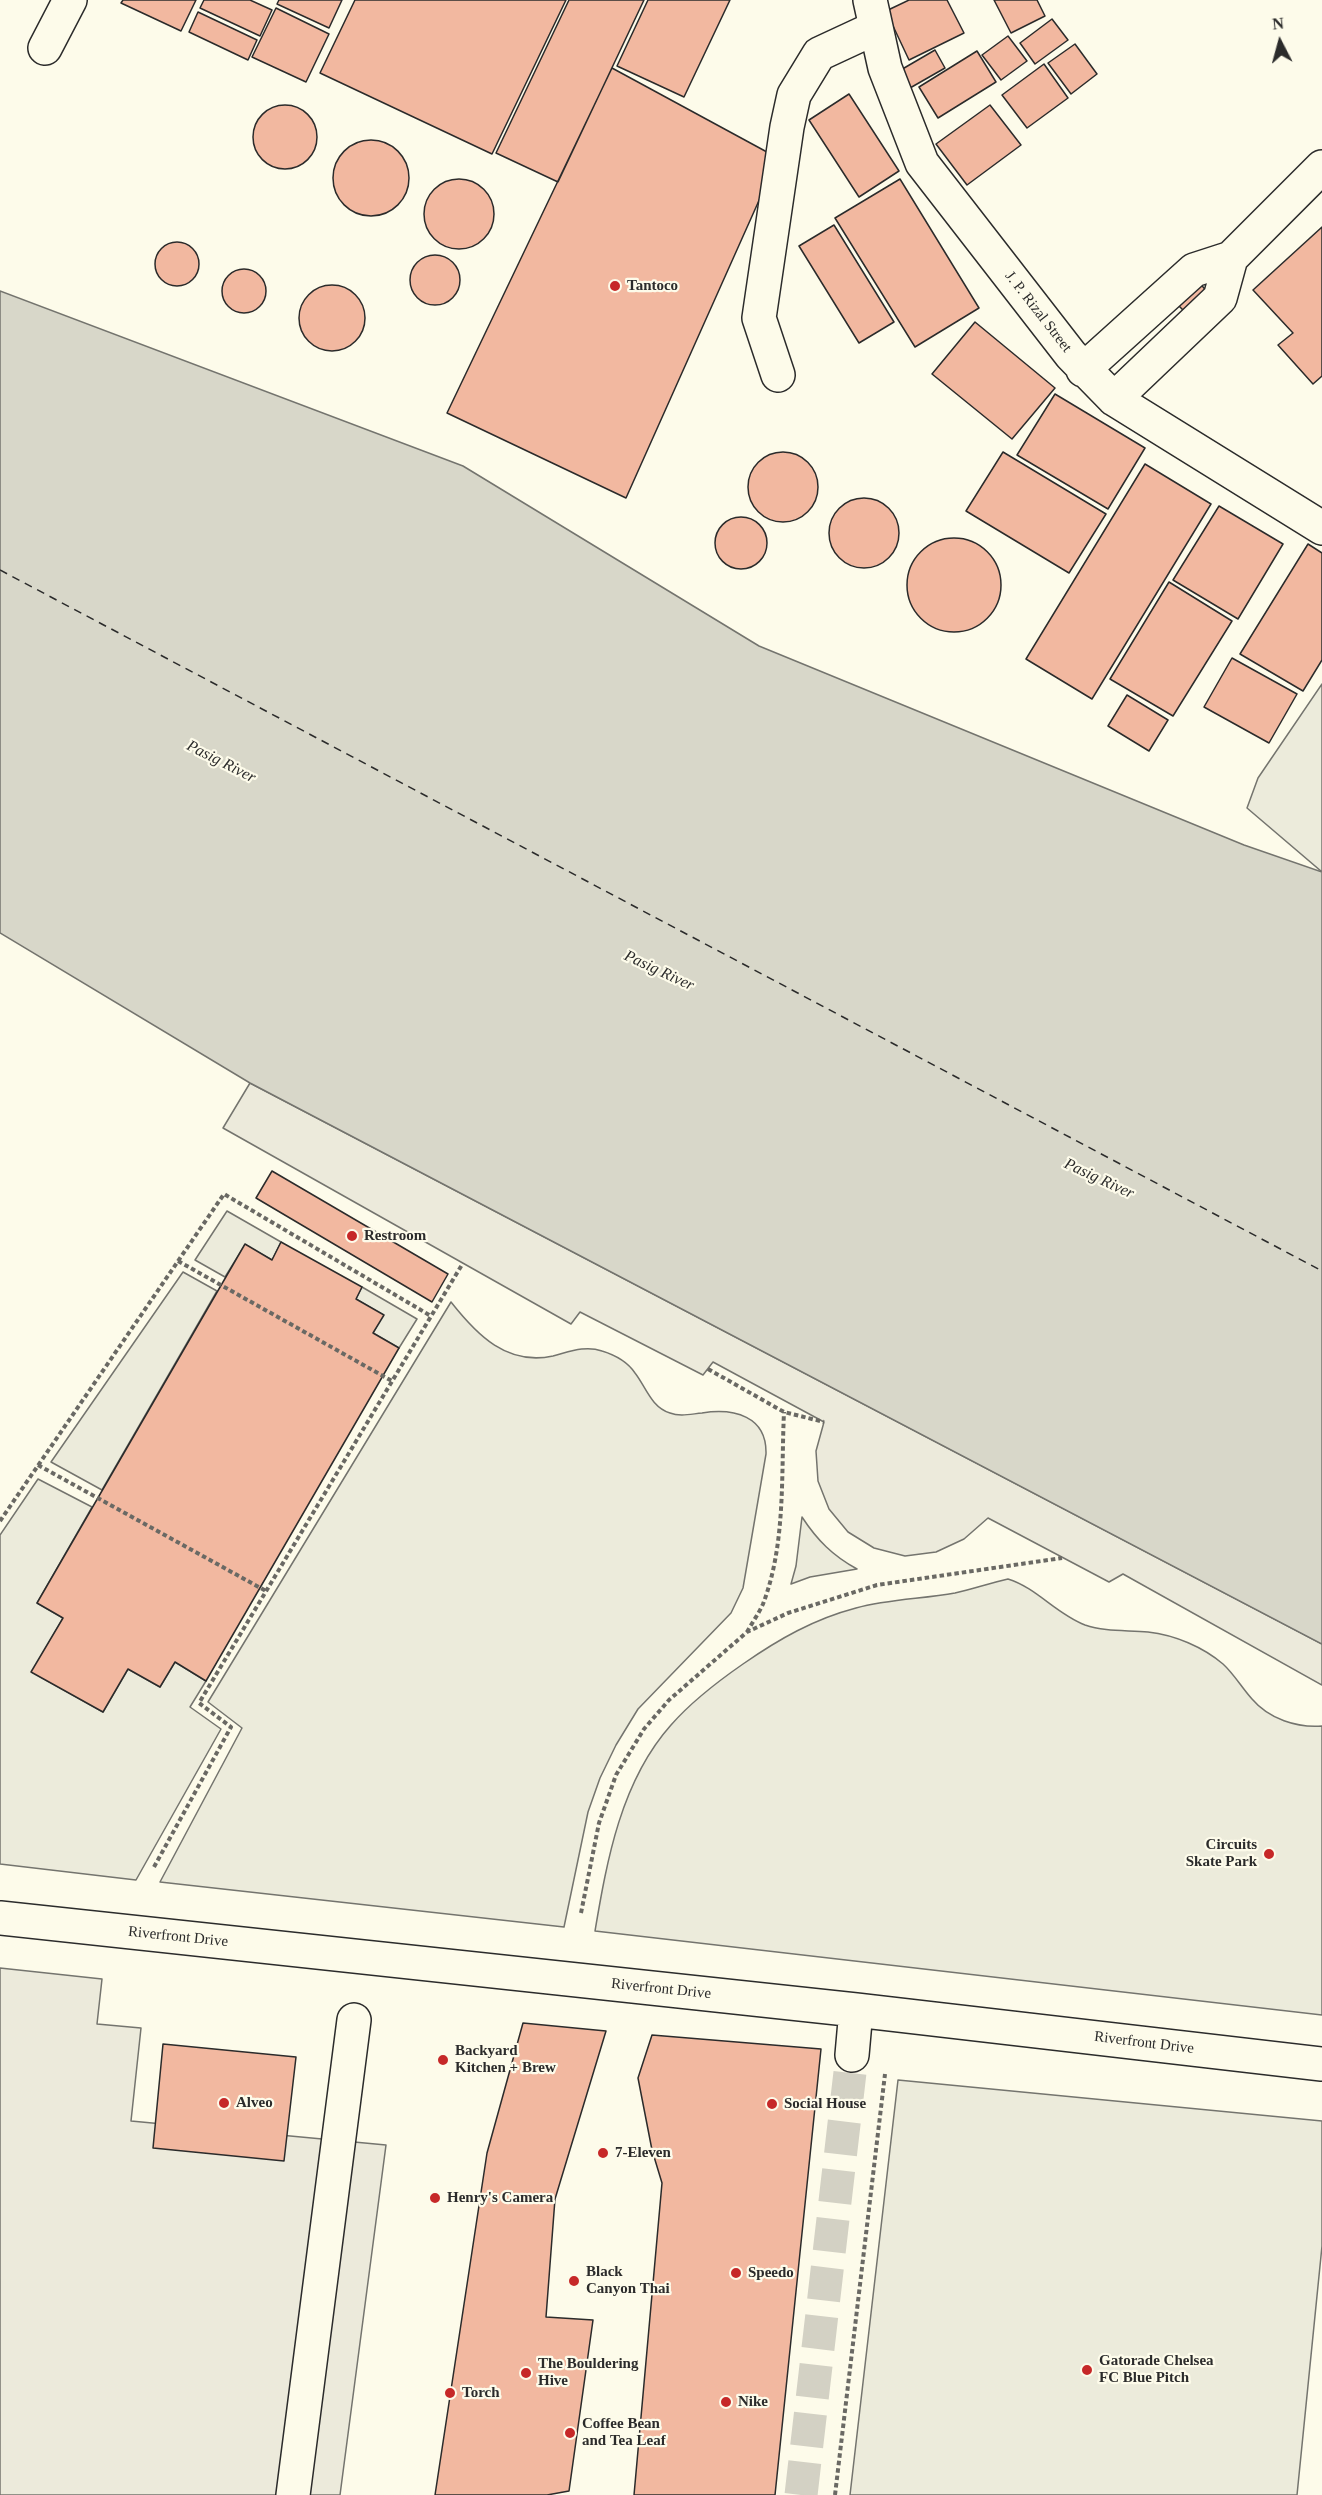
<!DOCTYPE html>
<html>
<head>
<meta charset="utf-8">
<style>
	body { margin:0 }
	#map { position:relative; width:1322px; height:2495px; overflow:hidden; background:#fdfbea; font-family:"Times New Roman",serif }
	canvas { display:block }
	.north { position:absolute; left:1250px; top:12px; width:60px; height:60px; -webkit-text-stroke:4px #fdfbea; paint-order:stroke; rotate:354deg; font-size:16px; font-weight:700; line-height:24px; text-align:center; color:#2b2b2b }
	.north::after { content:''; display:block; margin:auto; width:21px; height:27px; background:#2b2b2b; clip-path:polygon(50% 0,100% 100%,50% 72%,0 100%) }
</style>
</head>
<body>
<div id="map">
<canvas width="1322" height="2495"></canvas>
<div class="north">N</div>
</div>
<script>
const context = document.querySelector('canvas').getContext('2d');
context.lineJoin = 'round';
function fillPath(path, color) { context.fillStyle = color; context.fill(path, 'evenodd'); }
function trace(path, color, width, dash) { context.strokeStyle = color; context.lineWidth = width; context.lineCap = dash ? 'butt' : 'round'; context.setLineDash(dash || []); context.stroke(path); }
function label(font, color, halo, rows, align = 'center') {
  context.font = font + ' "Times New Roman",serif'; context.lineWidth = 4.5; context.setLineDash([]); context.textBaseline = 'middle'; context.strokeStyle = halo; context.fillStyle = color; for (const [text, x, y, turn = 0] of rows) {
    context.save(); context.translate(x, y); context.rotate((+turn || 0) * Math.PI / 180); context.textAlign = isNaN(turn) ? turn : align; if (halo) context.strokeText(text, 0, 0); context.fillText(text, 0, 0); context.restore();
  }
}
const green = new Path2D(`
	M1322,684v188l-75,-64 11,-30z
	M227,1211l54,31 -9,18 -27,-15 -20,32 -30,-17z
	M183,1272l34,19 -115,199 -51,-28z
	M362,1287l55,32 -18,29 -26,-15 10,-18 -27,-16z
	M451,1302c26,33 56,64 102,54 16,-4 32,-11 49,-5 13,4 25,10 33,22 11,14 16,34 35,40 10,4 21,1 32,0 32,-5 65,3 64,41l-23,134 -12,25 -93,96 -22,36 -16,33 -12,34 -24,115 -404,-45 82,-154 -34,-26z
	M38,1479l54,28 -55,96 26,15 -31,54 71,40 25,-43 32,18 15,-25 31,19 -16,26 31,22 -85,151 -136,-16v-329z
	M802,1517c15,23 31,39 55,52l-47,8 -19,7 5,-18z
	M1008,1579c29,9 48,35 77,46 20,7 42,5 63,7 27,3 55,15 75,32 11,10 19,24 29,35 17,20 45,29 70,27v289l-727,-84c12,-71 26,-150 76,-206 21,-24 46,-43 72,-61 36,-25 71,-45 113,-56 33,-9 66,-9 99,-15 18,-4 35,-10 53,-14z
	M898,2080l424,41v125l-25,249h-447z`);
const parking = new Path2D(`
	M250,1083l1072,561v41l-199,-111 -14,8 -121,-64 -24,21 -28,13 -31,4 -31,-8 -26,-16 -19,-23 -11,-28 -2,-30 8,-29 -111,-60 -10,13 -123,-63 -9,12 -348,-196z
	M0,1968l102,11 -5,45 44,4 -10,93 255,24 -46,350h-340z`);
const water = new Path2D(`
	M0,291l463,175 296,180 485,199 78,27v772l-1072,-561 -250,-150z`);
const ferry = new Path2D(`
	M0,570l1322,701`);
const building = new Path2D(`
	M123,0h73l-15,31 -60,-28z
	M204,0h46l22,10 -12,26 -60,-28z
	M279,0h63l-13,28 -52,-24z
	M355,0h211l-74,154 -172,-81z
	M569,0h75l-86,182 -62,-29z
	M648,0h82l-46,97 -67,-31z
	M909,0h38l17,33 -55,27 -23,-49z
	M994,0h43l8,16 -34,17z
	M276,8l53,26 -23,48 -54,-25z
	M198,12l59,28 -9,20 -59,-28z
	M1052,19l16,21 -33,24 -15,-21z
	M1008,36l19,25 -26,19 -19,-25z
	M1075,44l22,30 -26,20 -23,-31z
	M935,50l10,18 -35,20 -11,-17z
	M977,51l19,31 -58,36 -19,-31z
	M1044,64l24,34 -41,30 -25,-33z
	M612,68l166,90 -152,340 -179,-85z
	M849,94l50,77 -40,26 -50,-77z
	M253 137a32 32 0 1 1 64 0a32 32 0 1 1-64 0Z
	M990,105l31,40 -54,40 -31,-41z
	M333 178a38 38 0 1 1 76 0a38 38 0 1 1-76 0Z
	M900,179l79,129 -64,39 -80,-129z
	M424 214a35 35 0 1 1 70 0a35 35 0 1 1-70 0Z
	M834,225l60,97 -35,21 -60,-97z
	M1322,227v149l-9,8 -35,-39 15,-12 -40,-43z
	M155 264a22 22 0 1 1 44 0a22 22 0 1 1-44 0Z
	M410 280a25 25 0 1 1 50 0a25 25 0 1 1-50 0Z
	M222 291a22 22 0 1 1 44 0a22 22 0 1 1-44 0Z
	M1197,280l13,15 -22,20 -14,-14z
	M299 318a33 33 0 1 1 66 0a33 33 0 1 1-66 0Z
	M975,322l80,66 -43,51 -80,-65z
	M1055,394l90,54 -37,61 -91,-54z
	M748 487a35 35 0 1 1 70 0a35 35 0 1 1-70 0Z
	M1003,452l103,62 -37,59 -103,-62z
	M1145,464l66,40 -119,195 -66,-40z
	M829 533a35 35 0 1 1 70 0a35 35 0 1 1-70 0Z
	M1219,506l64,38 -45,75 -65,-39z
	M715 543a26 26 0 1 1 52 0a26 26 0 1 1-52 0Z
	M907 585a47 47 0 1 1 94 0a47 47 0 1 1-94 0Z
	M1308,544l14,9v107l-19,31 -63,-37z
	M1169,582l63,39 -59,95 -63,-37z
	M1232,658l65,36 -28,49 -65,-36z
	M1127,695l41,25 -19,31 -41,-25z
	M272,1171l176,103 -16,28 -176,-104z
	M281,1242l81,45 -6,12 28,16 -11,18 26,15 -193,333 -31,-19 -15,25 -32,-18 -25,43 -72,-40 32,-54 -26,-15 208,-359 27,16z
	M523,2023l83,8 -51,168 -9,118 47,3 -24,171 -22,4h-112l52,-342z
	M652,2035l169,14 -46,446h-141l28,-312 -10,-33 -14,-72z
	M163,2044l133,13 -12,104 -131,-13z`);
const minorTunnel = new Path2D(`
	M801,2495l51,-440`);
const path = new Path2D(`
	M178,1261l214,120
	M708,1369l76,43 40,10
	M38,1465l228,126
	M0,1521l224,-327 207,122
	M747,1632c5,-9 12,-19 16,-28 23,-60 18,-129 21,-192
	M154,1867l77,-140 -32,-24 264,-440
	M581,1913l18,-90 17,-48 28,-46 25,-29 78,-68 41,-19 89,-28 185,-27
	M835,2495l50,-421`);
const minor = new Path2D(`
	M870,0l15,68 37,95 149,192 43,44 208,129
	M45,48l25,-48
	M1083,370l111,-100 37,-12 91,-91
	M778,375l-19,-57 28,-191 7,-32 25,-41 56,-26
	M1114,399l106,-101 11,-40
	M0,1918l856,92 466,54
	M852,2055l4,-45
	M293,2495l61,-475`);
const markers = [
	[615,286,6,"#c62828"],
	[352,1236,6,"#c62828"],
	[1269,1854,6,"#c62828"],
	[443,2060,6,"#c62828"],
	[224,2103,6,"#c62828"],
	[772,2104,6,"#c62828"],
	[603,2153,6,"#c62828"],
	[435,2198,6,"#c62828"],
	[736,2273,6,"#c62828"],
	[574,2281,6,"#c62828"],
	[1087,2370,6,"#c62828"],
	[526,2373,6,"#c62828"],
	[450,2393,6,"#c62828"],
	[726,2402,6,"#c62828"],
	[570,2433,6,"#c62828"]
];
const poiNames = [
	["Tantoco",627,286],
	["Restroom",364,1236],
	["Circuits",1257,1845,"right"],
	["Skate Park",1257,1862,"right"],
	["Backyard",455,2051],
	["Kitchen + Brew",455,2068],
	["Alveo",236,2103],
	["Social House",784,2104],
	["7-Eleven",615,2153],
	["Henry's Camera",447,2198],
	["Black",586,2272],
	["Canyon Thai",586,2289],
	["Speedo",748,2273],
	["Gatorade Chelsea",1099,2361],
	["FC Blue Pitch",1099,2378],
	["The Bouldering",538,2364],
	["Hive",538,2381],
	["Torch",462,2393],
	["Nike",738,2402],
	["Coffee Bean",582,2424],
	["and Tea Leaf",582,2441]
];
const streetNames = [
	["J. P. Rizal Street",1038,312,52],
	["Riverfront Drive",178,1937,6],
	["Riverfront Drive",661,1989,6],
	["Riverfront Drive",1144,2043,7]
];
const waterNames = [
	["Pasig River",221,762,27],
	["Pasig River",659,971,25],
	["Pasig River",1099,1179,25]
];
fillPath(green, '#ecebdb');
trace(green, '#74746e', 1.5);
fillPath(parking, '#eceadb');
trace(parking, '#74746e', 1.5);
fillPath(water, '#d8d7c9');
trace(water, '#74746e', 1.5);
trace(ferry, '#2b2b2b', 1.5, [8, 6]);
fillPath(building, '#f2b8a0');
trace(building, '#2b2b2b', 1.5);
trace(minorTunnel, '#d3d1c4', 33, [33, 16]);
trace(minor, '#2b2b2b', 36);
trace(path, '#6a6964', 4, [4.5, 3]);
trace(minor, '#fdfbea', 33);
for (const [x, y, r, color] of markers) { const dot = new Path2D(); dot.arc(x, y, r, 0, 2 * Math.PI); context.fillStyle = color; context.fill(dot); trace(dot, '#fdfbea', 2); }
label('bold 15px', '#2b2b2b', '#fdfbea', poiNames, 'left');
label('15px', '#2b2b2b', '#fdfbea', streetNames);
label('italic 16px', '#2b2b2b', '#fdfbea', waterNames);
</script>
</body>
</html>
